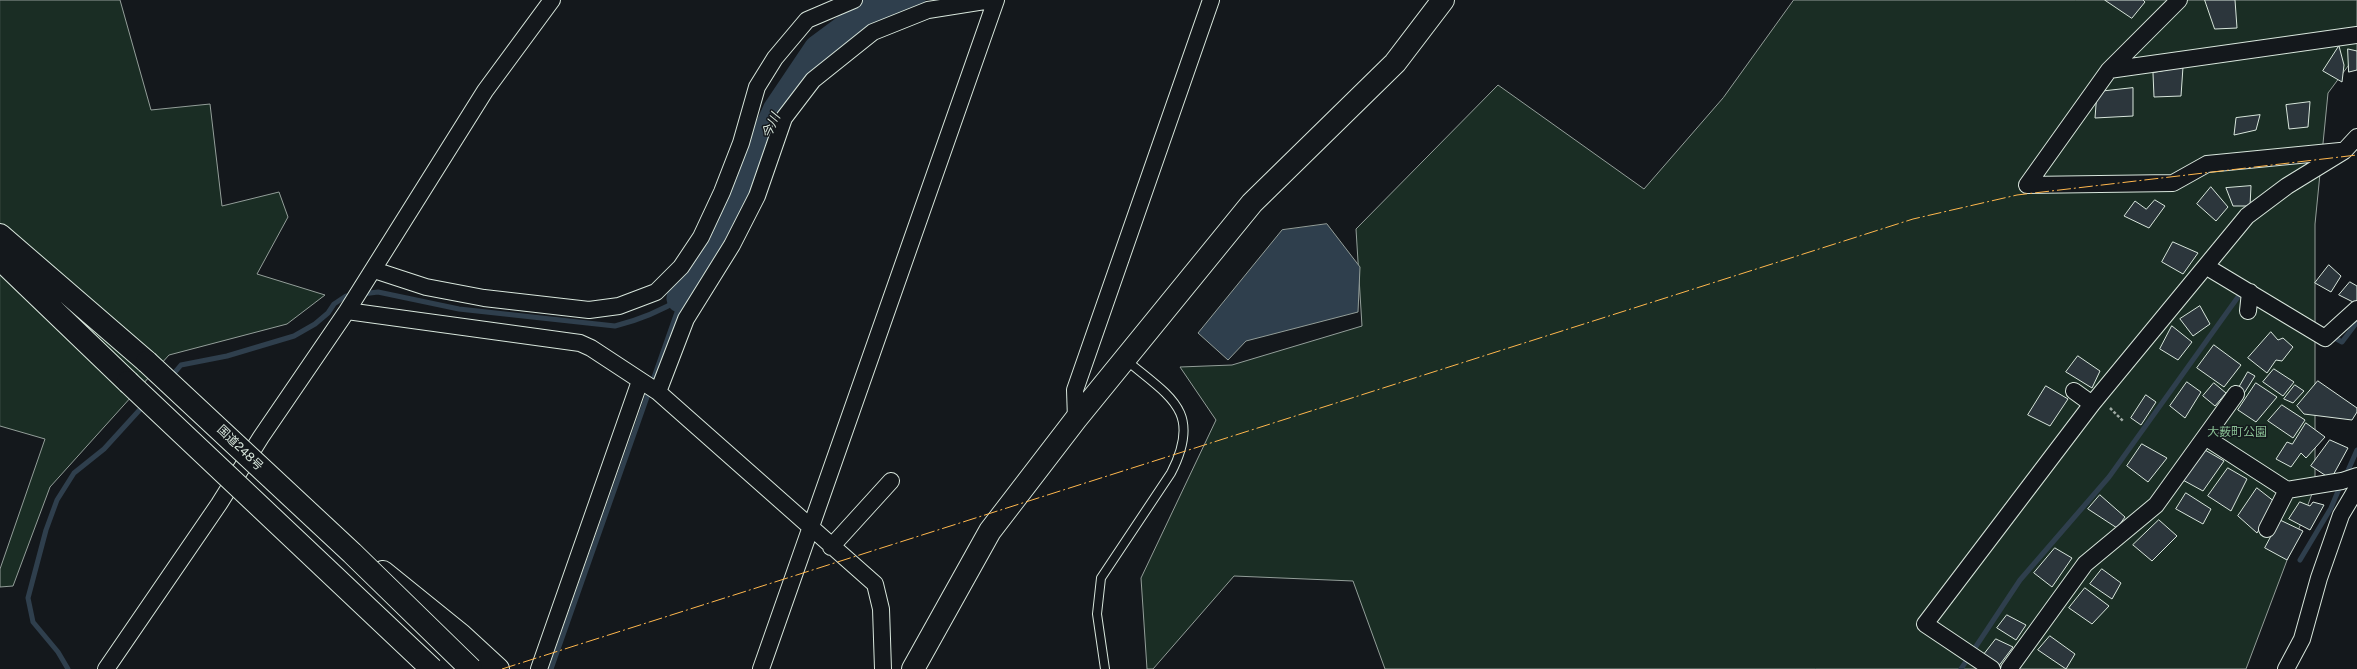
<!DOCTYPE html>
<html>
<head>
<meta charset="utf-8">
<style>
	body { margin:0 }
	canvas { display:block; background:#14181c }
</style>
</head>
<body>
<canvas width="2357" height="669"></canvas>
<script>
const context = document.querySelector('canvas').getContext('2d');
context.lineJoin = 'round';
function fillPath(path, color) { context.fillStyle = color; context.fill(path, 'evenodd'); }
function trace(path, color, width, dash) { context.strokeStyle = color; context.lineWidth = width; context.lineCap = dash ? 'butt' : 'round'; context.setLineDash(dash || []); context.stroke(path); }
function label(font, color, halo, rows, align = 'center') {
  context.font = font + ' "Public Sans","Noto Sans JP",sans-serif'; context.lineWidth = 3; context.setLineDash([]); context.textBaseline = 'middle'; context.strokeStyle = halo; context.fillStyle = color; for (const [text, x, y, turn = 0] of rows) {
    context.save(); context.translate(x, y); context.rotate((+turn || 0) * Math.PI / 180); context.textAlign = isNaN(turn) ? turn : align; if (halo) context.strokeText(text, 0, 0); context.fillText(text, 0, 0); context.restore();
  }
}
const green = new Path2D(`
	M0,0h120l31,110 59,-6 12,102 57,-14 9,25 -31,57 68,21 -38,29 -118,31 -119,132 -37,99 -13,1v-18l45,-130 -45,-13z
	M1794,0h563v54l-29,39 -13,131v262l-69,183h-861l-32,-88 -119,-5 -81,93h-6l-6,-91 75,-158 -36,-53 52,-2 130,-39 -6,-97 142,-144 146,104 79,-91z`);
const water = new Path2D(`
	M1327,224l33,43 -2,45 -112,29 -18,19 -30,-27 84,-103z`);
const stream = new Path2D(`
	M362,294l16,-2 81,17 156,17c24,-6 46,-15 67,-28
	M2331,336l11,6 15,-20
	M170,378l11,-13 46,-9 67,-20 21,-12 13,-11 6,-9 12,-8h6
	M2346,475l11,-25
	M2300,560l31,-52 10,-24
	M68,669l-10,-17 -25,-30 -5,-24 18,-68 11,-30 17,-27 30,-24 41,-45
	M551,669l131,-371
	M1961,669l59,-89 89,-103 134,-187`);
const river = new Path2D(`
	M682,298l29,-40 67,-147 41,-61 54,-40 37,-10`);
const building = new Path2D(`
	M2105,0h38l2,2 -13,16z
	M2205,0h30l2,28 -22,1z
	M2339,46l5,19 -2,17 -19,-11z
	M2348,49l9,2v19l-8,2z
	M2183,67l-2,29 -27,1 -1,-24z
	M2133,88v28l-38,2 2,-26z
	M2310,102l-2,25 -19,2 -3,-24z
	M2260,115l-4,15 -22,5 2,-17z
	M2251,186l-1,20h-17l-7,-18z
	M2211,187l17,20 -12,14 -19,-17z
	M2155,200l10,6 -16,22 -25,-12 11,-15 11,8z
	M2173,242l25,11 -15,21 -21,-12z
	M2329,265l12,11 -10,16 -16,-9z
	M2350,282l7,4v18l-18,-9z
	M2200,306l10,18 -17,12 -13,-17z
	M2172,326l20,16 -14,18 -18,-11z
	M2271,332l7,8 5,-2 10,9 -11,14 -6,-1 -9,13 -19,-15z
	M2214,345l27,20 -17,22 -27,-19z
	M2078,356l22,15 -8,17 -26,-16z
	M2274,369l20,13 -11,14 -20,-14z
	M2248,372l7,4 -12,19 -6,-4z
	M2318,381l39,27v4l-5,8 -48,-6 -7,-8z
	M2187,382l14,10 -16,26 -15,-12z
	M2214,383l12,10 -11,13 -12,-10z
	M2256,383l21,14 -21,25 -18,-12z
	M2295,385l9,6 -11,12 -9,-4z
	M2046,386l22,13 -18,27 -22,-11z
	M2146,395l10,7 -15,23 -10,-7z
	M2282,405l23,15 -12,18 -25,-17z
	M2306,423l19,14 -19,21 -5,-5 -10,14 -15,-8 11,-17 5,2z
	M2330,440l18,8 -17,31 -20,-13z
	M2142,444l25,14 -19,24 -21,-16z
	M2205,450l19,11 -21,30 -22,-12z
	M2228,468l19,11 -16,32 -23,-15z
	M2257,488l18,14 -18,31 -19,-17z
	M2186,493l25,16 -8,15 -27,-15z
	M2100,495l25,22 -8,11 -29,-19z
	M2300,502l10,4 3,-4 11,3 -14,25 -21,-11z
	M2159,520l18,16 -25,25 -19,-16z
	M2280,520l23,11 -16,29 -22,-12z
	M2055,548l17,10 -20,29 -18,-14z
	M2102,569l19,14 -9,16 -22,-15z
	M2085,588l24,18 -17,18 -23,-16z
	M2007,615l19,10 -10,15 -19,-12z
	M2050,636l25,18 -9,15 -28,-19z
	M1996,639l17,8 -15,20 -16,-10z`);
const path = new Path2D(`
	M2110,408l13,13`);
const lane = new Path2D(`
	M1105,669l-8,-55 4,-36 70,-105c32,-62 -1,-76 -45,-113`);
const street = new Path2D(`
	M2109,70l70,-70
	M2027,185l82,-115 248,-35
	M2027,185l146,-2 34,-19 133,-13
	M2207,267l118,71 32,-29
	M374,270l52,17 58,11 105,12 30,-4 37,-14 25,-25 20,-30 21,-45 19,-49 16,-56 18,-29 32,-38 47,-20
	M347,311l233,32 11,5 67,44 217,192 6,25 2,60
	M2248,311l2,-19
	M2074,391l18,13
	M658,392l28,-73 46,-74 25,-49 27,-78 29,-38 60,-48 55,-22 63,-10
	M1076,419l-1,-29 136,-390
	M2205,437l31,-43
	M2267,529l20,-39
	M831,547l60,-66
	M106,669l113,-165 42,-67 86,-126 138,-220 67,-91
	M539,669l101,-288
	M761,669l235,-669
	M1992,669l-67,-45 167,-220 155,-188 40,-30 57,-35 13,-14
	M2009,669l76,-105 71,-59 49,-68 82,53 55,-9 15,-5
	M2286,669l16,-30 17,-61 22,-63 16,-27`);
const secondary = new Path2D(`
	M913,669l77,-138 86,-112 176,-216 143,-140 48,-63`);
const highway = new Path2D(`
	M0,235l147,127
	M0,259l128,123
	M383,572l78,63 37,34`);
const highwayBridge = new Path2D(`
	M147,362l205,191 119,116
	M128,382l304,287`);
const power = new Path2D(`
	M502,669l1411,-450 104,-24 340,-40`);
const parkNames = [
	["大薮町公園",2237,432]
];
const streetNames = [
	["国道248号",240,448,44]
];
const waterNames = [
	["今川",771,126,-65]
];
fillPath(green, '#1a2d24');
trace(green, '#939e99', 1);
fillPath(water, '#2f3f4d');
trace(water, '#939e99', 1);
trace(stream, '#2f3f4d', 5);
trace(river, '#2f3f4d', 31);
fillPath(building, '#2c363c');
trace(building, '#d8e6dc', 1);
trace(lane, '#d8e6dc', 10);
trace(street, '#d8e6dc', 18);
trace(secondary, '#d8e6dc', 24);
trace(highway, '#d8e6dc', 24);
trace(path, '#9da8a2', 2.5, [3, 2]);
trace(lane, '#14181c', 8);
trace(street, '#14181c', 16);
trace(secondary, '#14181c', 22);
trace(highway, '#14181c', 22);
trace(highwayBridge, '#d8e6dc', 24, []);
trace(highwayBridge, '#14181c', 22);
trace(power, '#ffb74d', 1, [14, 3, 2, 3]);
label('12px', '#8ac095', '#14181c', parkNames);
label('12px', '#d8e6dc', '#14181c', streetNames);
label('italic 13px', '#d8e6dc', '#14181c', waterNames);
</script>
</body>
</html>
